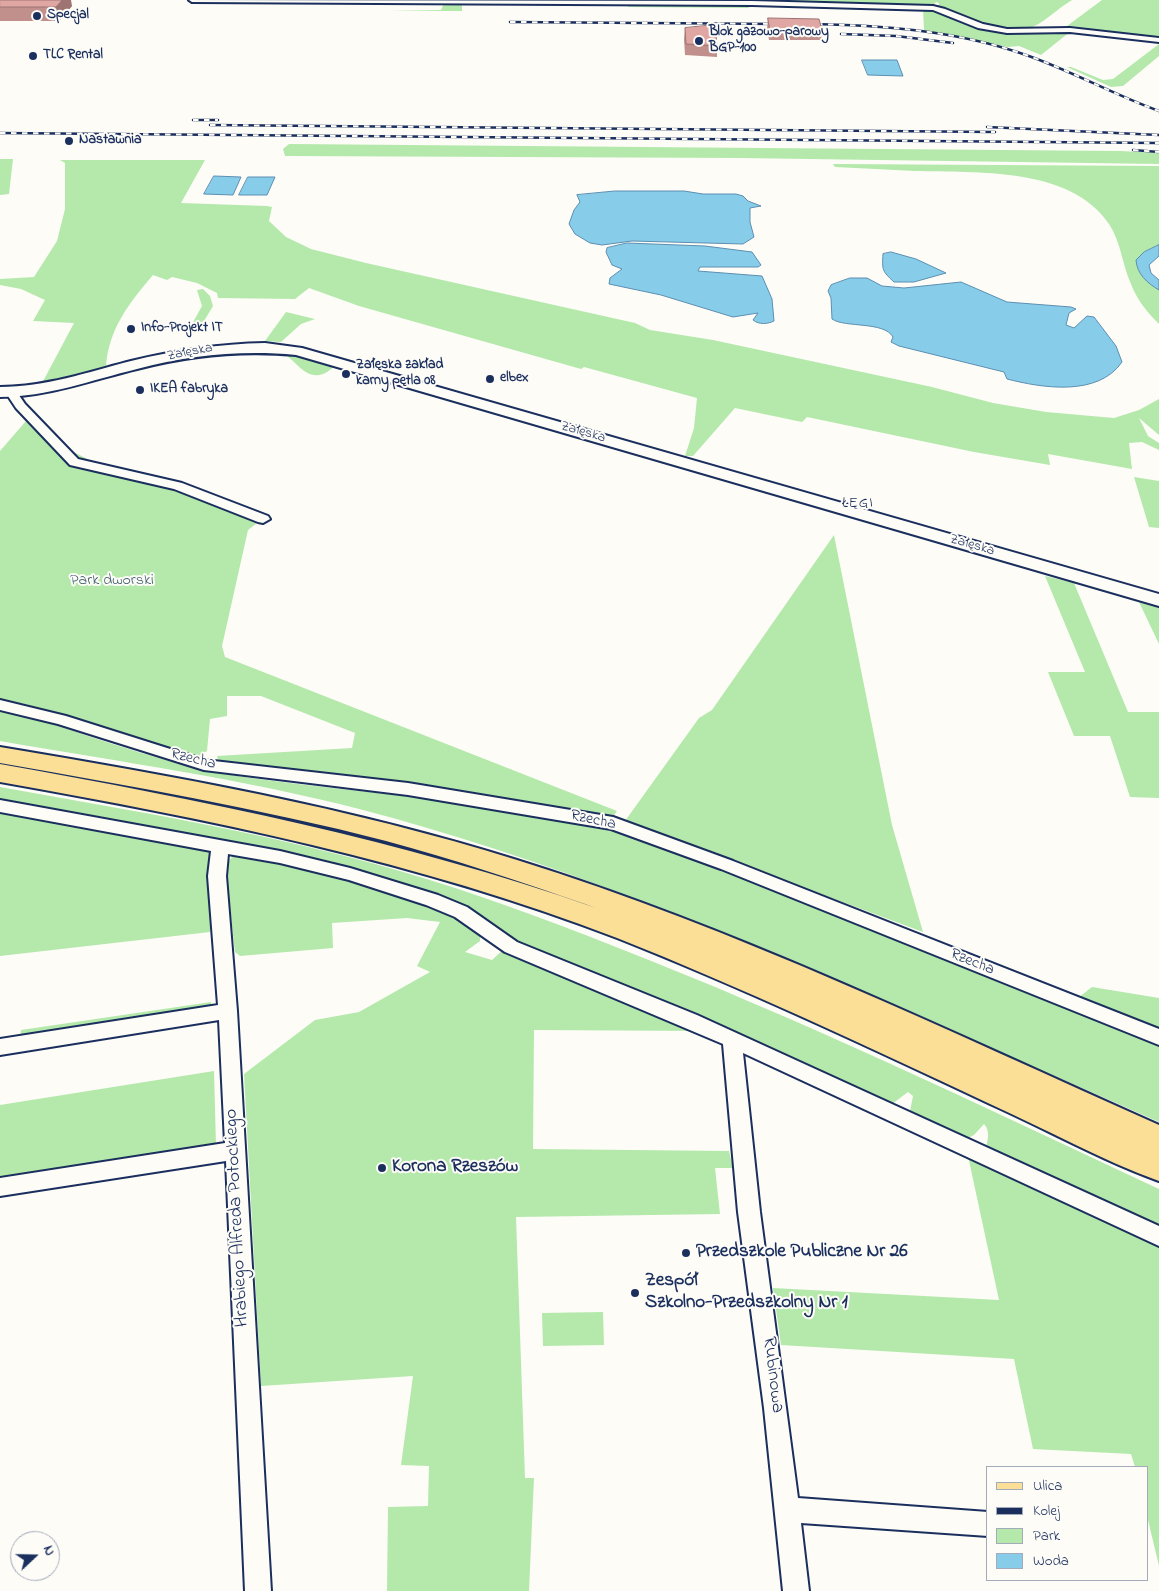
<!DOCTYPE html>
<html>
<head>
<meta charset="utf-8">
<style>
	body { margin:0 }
	#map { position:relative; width:1159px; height:1591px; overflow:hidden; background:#fdfcf7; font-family:"Indie Flower",sans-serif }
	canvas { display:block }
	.legend { position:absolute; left:986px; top:1466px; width:162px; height:115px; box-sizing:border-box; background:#fdfcf7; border:1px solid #a3aaba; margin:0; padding:6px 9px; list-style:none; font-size:15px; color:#1b2f5e }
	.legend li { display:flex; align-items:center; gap:10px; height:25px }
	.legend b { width:25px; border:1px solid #a3aaba }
	.north { position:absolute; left:10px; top:1531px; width:50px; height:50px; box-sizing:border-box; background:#fdfcf7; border:1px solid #a3aaba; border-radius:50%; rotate:69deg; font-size:14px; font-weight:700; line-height:20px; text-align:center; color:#1b2f5e }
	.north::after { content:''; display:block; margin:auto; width:18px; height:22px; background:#1b2f5e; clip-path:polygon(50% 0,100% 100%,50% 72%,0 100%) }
</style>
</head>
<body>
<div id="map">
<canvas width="1159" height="1591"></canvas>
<ul class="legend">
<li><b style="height:6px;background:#fbdf96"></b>Ulica</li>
<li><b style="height:6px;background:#1b2f5e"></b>Kolej</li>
<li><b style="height:14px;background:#b4e9ab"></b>Park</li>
<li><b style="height:14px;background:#87cde9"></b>Woda</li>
</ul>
<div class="north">N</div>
</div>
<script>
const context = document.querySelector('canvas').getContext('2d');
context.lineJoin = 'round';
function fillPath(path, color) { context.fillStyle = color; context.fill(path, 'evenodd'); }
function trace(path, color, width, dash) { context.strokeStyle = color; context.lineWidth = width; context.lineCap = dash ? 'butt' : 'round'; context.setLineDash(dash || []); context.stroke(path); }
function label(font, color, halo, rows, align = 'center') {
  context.font = font + ' "Indie Flower",sans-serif'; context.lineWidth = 4; context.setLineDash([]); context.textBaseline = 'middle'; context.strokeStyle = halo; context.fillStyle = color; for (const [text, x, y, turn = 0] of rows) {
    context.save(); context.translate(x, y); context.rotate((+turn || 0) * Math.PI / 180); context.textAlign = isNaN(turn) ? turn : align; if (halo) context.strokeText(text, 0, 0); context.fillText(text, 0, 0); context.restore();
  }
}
const green = new Path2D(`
	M528,0h544c-14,8 -30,25 -45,29 -30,7 -63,-11 -89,-22l1,-4 -3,-1 -4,5 -171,-5z
	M1102,0h57v38l-96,-9z
	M444,3l18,2v6h-74l53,-1z
	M628,4h114l8,4 -122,-1z
	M923,9h14l34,15 43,9 57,-2 -30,24 -22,-9 -11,1 -84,-17z
	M1159,44v12l-36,30 -12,1 -44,-20h4l32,13 10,-1z
	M289,144l831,7 39,2v11l-419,-6 -455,-2 -2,-7z
	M0,159h13l-4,35 -9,1z
	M60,160h145l-24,43 86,3 5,1 -3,14 17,16 25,12 55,14 269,60 15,7 63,10 219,47 61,16 53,9 68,6 25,-8 20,-11v36l-20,-17 9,18 11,7v7l-17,-8 -13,1 3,26 -84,-15 2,11 -76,-13 -167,-35 -5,5 -67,-14 -42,48h-8l9,-28 3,-30 -113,-31 -3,2 -222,-63 -50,-18 -14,11 -77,-1 -1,-5 -20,-10 -25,-6 -5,3 -14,-5c-24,28 -45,55 -47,92l-66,20 34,-64 -41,-2 12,-21 -24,-11 -21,-4v-6l34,-2 23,-36 8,-32v-46z
	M833,164l326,2v79l-15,7 -8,8 23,30v34c-12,-12 -22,-24 -28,-40 -9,-20 -10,-42 -22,-60 -39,-58 -133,-51 -194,-53 -27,-1 -53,-3 -80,-4z
	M203,289l7,7 3,10 -12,20 -9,-2 10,-18 -5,-16z
	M286,312l29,7 -14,5 -20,18 -16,-1z
	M287,352l48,14c-23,20 -31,4 -50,-12z
	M26,421l28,26 2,6 12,-4 27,14 69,14 101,40 -17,13 -26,116 3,11 392,154 -5,7 -163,-28 -224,-26 -7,-4 -1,-4 135,-8 3,-15 -94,-37h-34v20l-17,3 -3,32 -8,5h-7l-167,-52 -25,-4v-249z
	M1134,477l25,4v47l-10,-1z
	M834,535l58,290 31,107 -298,-111 74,-103 13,-8z
	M1045,576l29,7 54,129h31v86l-29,-1 -20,-61h-36l-26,-64h37z
	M1139,602l20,6v36z
	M0,710l22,4c77,25 156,55 237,65 131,18 264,23 391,63l509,203v77c-92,-41 -184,-81 -276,-121 -170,-74 -341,-144 -520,-191 -119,-31 -242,-48 -363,-69z
	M0,787c134,24 269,46 400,84 73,21 145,48 216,76 185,72 364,158 543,242v38l-173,-80c2,-7 4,-17 -2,-23l-10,11 -6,3 -58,-27 3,-15 -5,-4 -16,12 -205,-91 -156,-63 -28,-17 -29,-21 -14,-7 -144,-44 -64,-15 -252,-44z
	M0,812l207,37 4,4 -1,79 -210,24z
	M238,855c47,9 92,21 137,34 37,11 73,21 105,43v9l-15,11 27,8 11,-10 34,16 165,65 -168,-1 -1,119 196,2 4,17h-18l5,46 -204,3 9,261h9l-5,113h-142l1,-84 40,-1 1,-40 -28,-1 12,-89 -152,10 -17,-312 71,-54 44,-8 71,-40 -13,-6 23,-44 -33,-4 -75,5 1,25 -93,8 -5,-4 -10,-87 7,-8z
	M1092,987l67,11v31l-81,-31z
	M211,1002l1,8 -192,30 1,-10z
	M214,1071l2,75 -216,32v-73z
	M968,1156l191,89v321l-11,-46v-53h-13l-4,-13 -98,-5 -19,-90 -233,-14 -8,-57 226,12z
	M603,1312l1,33 -61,1 -1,-33z`);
const water = new Path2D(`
	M862,60h35l6,16 -35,-1z
	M214,176l27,1 -8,18 -29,-1z
	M248,177h27l-8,18h-28z
	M615,191h69l19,3h33l7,2 5,5 13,5 -11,2v14l4,15 -11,7 -111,-3 -30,4 -12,-2 -15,-9 -6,-10 5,-14 6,-8 -3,-7z
	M627,243l78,3 47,6 9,13 -3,2h-58l-2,4 64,5 10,23 2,22c-6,3 -15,4 -21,-1l5,-7 -25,4 -72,-22 -52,-11 1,-6 12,-9 -10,-4 -6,-13 1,-4z
	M1159,245v11l-10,9 2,8 8,7v10c-12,-7 -22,-16 -23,-30l8,-8z
	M891,252l25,7 30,14 -32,9h-20c-12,-11 -12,-12 -11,-28z
	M850,278h17l15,8 22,2 57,-6 46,20 64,5 5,2 -7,4 -3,12 8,3 13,-12 7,1 22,29 6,16c-24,35 -80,26 -115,17l-3,-7 -105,-26 -8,-4 2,-5c-9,-16 -48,-9 -61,-18l-1,-21 -3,-7 3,-6z`);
const street = new Path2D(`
	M189,0l563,1 181,5 12,3 38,15 24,5 63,-1 89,10v4l-89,-10 -63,1 -29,-5 -45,-18 -181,-5 -560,-3z
	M12,390l4,1 9,13 53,55 104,24 86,33 2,3 -7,4 -5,-1 -84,-33 -104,-24 -54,-57 -10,-15z
	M0,700l66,16 139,44 203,23 205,34 120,44 426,168v16l-438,-176 -110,-40 -203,-34 -204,-25 -146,-46 -58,-14z
	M0,800l280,51 70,17 88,27 29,12 50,35 180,73 462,211v20l-416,-193 17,159 38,286 190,14v24l-187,-13 8,68h-26l-19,-183 -26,-196 -15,-168 -218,-92 -50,-35 -29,-12 -77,-25 -69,-17 -52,-9 -2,22 11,135 34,580h-26l-19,-430 -226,35v-18l225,-35 -6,-123 -219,35v-16l218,-34 -10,-129 3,-25 -211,-39z`);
const secondary = new Path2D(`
	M265,343l37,5 857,246v12l-863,-251c-54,-5 -106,0 -159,14 -45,11 -90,28 -137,28v-10c45,0 88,-15 131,-26 45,-11 88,-17 134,-18z`);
const primary = new Path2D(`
	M0,747c174,29 348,60 517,113 221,69 431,171 642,265v56c-58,-21 -113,-52 -169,-77 -123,-58 -247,-116 -373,-166 -199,-77 -408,-119 -617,-156v-18c202,36 403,76 596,144l-11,-4c-66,-23 -132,-45 -199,-63 -127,-33 -257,-55 -386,-78z`);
const rail = new Path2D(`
	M510,22l271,2
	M806,24c75,1 149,6 220,31 46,16 88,40 133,56
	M841,34l55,2 57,7
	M193,120h25
	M210,125l785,7
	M987,127l172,8
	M0,133l1159,10
	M1133,150l26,2`);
const wall = new Path2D(`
	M0,0l72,6 -13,15h-59z
	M768,18l54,12 -1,10h-52l-2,-11z
	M685,28l32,18v11l-32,-2 -1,-16z`);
const shadedWall = new Path2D(`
	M62,0h9l1,6 -13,15 -3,-14z`);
const building = new Path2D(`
	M0,0h62l-6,7h-56z
	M768,18l51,1 3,11 -52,-1z
	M715,25l2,21 -31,-2 -1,-16z`);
const markers = [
	[37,16,5,"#1b2f5e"],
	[699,41,5,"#1b2f5e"],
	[33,56,5,"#1b2f5e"],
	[69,141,5,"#1b2f5e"],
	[131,329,5,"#1b2f5e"],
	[346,374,5,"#1b2f5e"],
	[490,379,5,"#1b2f5e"],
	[140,390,5,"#1b2f5e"],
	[382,1168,5,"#1b2f5e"],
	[686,1253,5,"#1b2f5e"],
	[635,1293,5,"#1b2f5e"]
];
const farPoinames = [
	["Specjal",47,16],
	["Blok gazowo-parowy",709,33],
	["BGP-100",709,49],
	["TLC Rental",43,56],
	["Nastawnia",79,141],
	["Info-Projekt IT",141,329],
	["Załęska zakład",356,366],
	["karny pętla 08",356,382],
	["elbex",500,379],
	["IKEA fabryka",150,390]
];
const farStreetnames = [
	["Załęska",190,353,-11],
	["Załęska",583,433,16],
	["Załęska",972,546,16]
];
const farNeighbourhoodnames = [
	["ŁĘGI",858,505]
];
const parkNames = [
	["Park dworski",112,581]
];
const streetNames = [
	["Rzecha",193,760,14],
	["Rzecha",593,821,12],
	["Rzecha",972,963,22]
];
const nearPoinames = [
	["Korona Rzeszów",392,1168],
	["Przedszkole Publiczne Nr 26",696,1253],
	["Zespół",645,1282],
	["Szkolno-Przedszkolny Nr 1",645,1304]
];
const nearStreetnames = [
	["Hrabiego Alfreda Potockiego",238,1218,-93],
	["Rubinowa",772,1375,83]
];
fillPath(green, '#b4e9ab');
fillPath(water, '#87cde9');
trace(water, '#5c8eb1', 1);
trace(street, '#1b2f5e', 4);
trace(secondary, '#1b2f5e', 4);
trace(primary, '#1b2f5e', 4);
fillPath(street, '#fdfcf7');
fillPath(secondary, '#fdfcf7');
fillPath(primary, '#fbdf96');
trace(rail, '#1b2f5e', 2.5);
trace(rail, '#fdfcf7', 2, [5.5]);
fillPath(wall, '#c18f8c');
fillPath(shadedWall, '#9d7472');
fillPath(building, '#e0a6a3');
trace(building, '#9d7472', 1);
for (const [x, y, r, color] of markers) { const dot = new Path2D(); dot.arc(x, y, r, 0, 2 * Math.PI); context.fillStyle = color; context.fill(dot); trace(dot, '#fdfcf7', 2); }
label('bold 14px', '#1b2f5e', '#fdfcf7', farPoinames, 'left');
label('14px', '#1b2f5e', '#fdfcf7', farStreetnames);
context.letterSpacing = '1px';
label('15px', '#1b2f5e', '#fdfcf7', farNeighbourhoodnames);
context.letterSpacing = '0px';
label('16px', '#415e71', '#fdfcf7', parkNames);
label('16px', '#1b2f5e', '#fdfcf7', streetNames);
label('bold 19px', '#1b2f5e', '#fdfcf7', nearPoinames, 'left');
label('19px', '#1b2f5e', '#fdfcf7', nearStreetnames);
</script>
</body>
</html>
